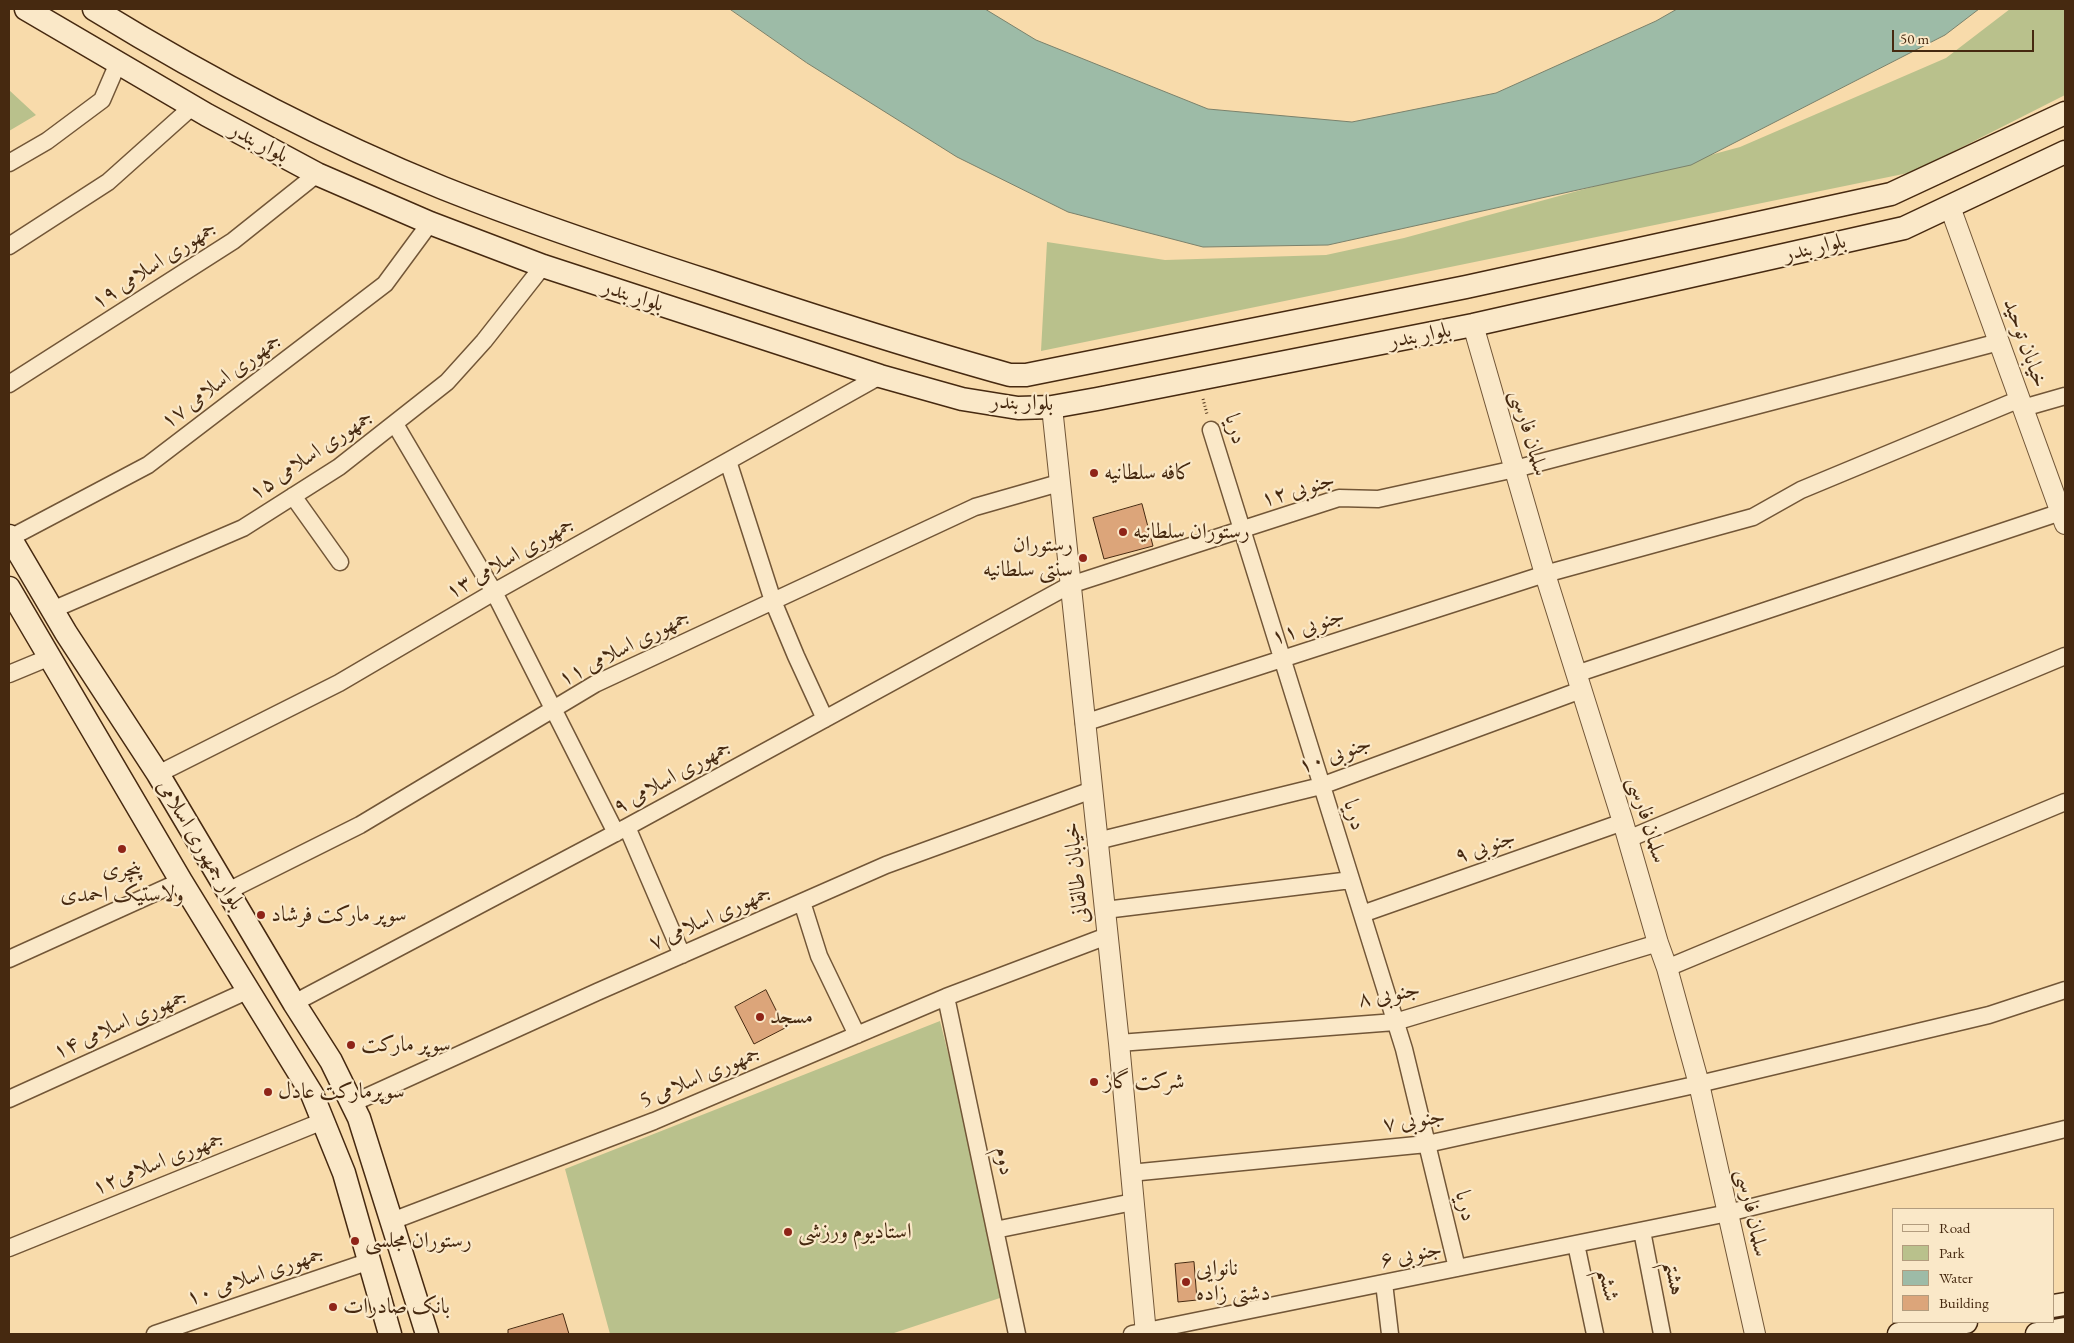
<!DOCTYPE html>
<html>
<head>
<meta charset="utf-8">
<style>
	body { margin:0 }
	#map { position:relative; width:2074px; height:1343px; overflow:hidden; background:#f8dbab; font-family:"EB Garamond",serif }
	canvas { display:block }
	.frame { position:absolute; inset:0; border:10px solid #462910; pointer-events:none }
	.legend { position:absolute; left:1892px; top:1208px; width:162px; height:115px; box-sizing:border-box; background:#fae8c8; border:1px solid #b29c7e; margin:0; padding:6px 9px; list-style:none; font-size:15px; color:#462910 }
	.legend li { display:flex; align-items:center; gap:10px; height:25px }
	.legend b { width:25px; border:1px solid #b29c7e }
	.scale { position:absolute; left:1892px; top:30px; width:142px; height:22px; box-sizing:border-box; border:2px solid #462910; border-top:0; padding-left:6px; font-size:15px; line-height:18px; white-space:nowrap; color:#462910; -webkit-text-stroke:4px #fae8c8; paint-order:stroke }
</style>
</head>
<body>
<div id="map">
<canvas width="2074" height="1343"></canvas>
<div class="frame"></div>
<ul class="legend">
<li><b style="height:6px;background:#fae8c8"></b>Road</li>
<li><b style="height:14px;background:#b9c18c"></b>Park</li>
<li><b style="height:14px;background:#9dbba7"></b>Water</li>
<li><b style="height:14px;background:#dca57a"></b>Building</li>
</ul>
<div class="scale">50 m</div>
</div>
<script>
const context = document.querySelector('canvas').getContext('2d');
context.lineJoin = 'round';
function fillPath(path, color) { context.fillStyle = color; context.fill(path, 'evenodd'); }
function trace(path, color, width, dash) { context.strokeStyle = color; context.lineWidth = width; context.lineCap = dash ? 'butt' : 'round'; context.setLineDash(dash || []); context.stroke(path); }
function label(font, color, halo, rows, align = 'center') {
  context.font = font + ' "EB Garamond",Amiri,serif'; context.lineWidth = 4.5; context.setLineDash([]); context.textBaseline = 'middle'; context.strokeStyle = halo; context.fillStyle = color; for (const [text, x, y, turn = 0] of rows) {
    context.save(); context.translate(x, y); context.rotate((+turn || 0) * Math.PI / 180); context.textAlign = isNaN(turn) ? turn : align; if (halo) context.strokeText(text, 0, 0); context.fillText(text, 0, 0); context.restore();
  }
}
const green = new Path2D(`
	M2010,9h55v86l-152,77 -872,179 6,-109 118,18 161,-5 78,-17 336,-91 206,-89z
	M9,90l27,25 -27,16z
	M940,1021l69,274 -118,39h-281l-45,-165z`);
const water = new Path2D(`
	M730,9h255l51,31 172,69 144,13 144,-29 160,-72 21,-12h302l-34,26 -254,130 -363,80 -125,2 -135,-35 -111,-55 -150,-94z`);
const building = new Path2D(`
	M1142,504l11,42 -49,13 -11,-41z
	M766,990l19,38 -31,16 -19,-37z
	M1194,1262l3,38 -19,2 -3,-38z
	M563,1314l6,20h-61v-4z`);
const path = new Path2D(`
	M1203,399l4,15`);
const minor = new Path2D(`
	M9,163l38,-22 55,-41 16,-37
	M9,246l99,-64 85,-76
	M9,384l224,-143 84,-67
	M2023,408l42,-12
	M395,424l99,168 122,241
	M1211,430l193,619 53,219
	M728,461l45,140 23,55 29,63
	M293,496l47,66
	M10,538l138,-73 237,-181 45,-61
	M52,610l191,-82 96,-61 108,-85 37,-41 59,-75
	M9,674l41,-17
	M1576,674l485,-162
	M1084,723l461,-149 208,-57 48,-27 219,-91
	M158,774l181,-91 155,-91 386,-216
	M627,827l55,128
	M1628,839l437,-183
	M1097,841l224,-55 260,-96
	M228,891l132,-66 235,-141 380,-177 84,-24
	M802,902l17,54 38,79
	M1105,910l246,-30
	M1362,914l261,-92
	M9,959l172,-78
	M1667,968l398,-166
	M946,997l71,337
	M294,1003l333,-176 443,-242 269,-87 39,1 137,-30 484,-127
	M1119,1043l276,-21 263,-79
	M9,1099l240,-109
	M353,1103l244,-111 289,-127 206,-75
	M1130,1173l297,-29 272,-60 290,-69 76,-25
	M392,1221l262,-100 292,-124 161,-61
	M995,1230l138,-28
	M1642,1231l20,103
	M1576,1244l19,90
	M9,1248l314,-127
	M1384,1283l6,51
	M155,1334l215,-73
	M1132,1334l596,-121 337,-84`);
const tertiary = new Path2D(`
	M1950,207l115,317
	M1473,325l72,249 78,248 35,121 9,25 32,116 56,250
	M1052,407l67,636 27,291`);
const secondary = new Path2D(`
	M26,9l181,106 110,59 113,49 113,43 337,110 82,23 56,9 34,-1 45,-8 376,-74 431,-97 161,-76
	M94,9c111,68 228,130 349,179 88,35 178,65 268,94 99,33 198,65 299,93h16l440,-88 425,-93 174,-81
	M9,536l57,97 92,141 136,229 37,58 28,57 68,216
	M9,588l172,293 131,213 32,79 46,161
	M2053,1306l12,-2
	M1899,1334l67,-12
	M2037,1334l28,-5`);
const markers = [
	[1094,473,5,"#8f2418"],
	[1123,532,5,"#8f2418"],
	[1083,558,5,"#8f2418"],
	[122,849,5,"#8f2418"],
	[261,915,5,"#8f2418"],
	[760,1017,5,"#8f2418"],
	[351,1045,5,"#8f2418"],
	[1094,1082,5,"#8f2418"],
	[268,1092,5,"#8f2418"],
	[788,1232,5,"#8f2418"],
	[355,1241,5,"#8f2418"],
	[1186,1282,5,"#8f2418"],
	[333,1307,5,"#8f2418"]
];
const streetNames = [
	["بلوار بندر",259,143,28],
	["بلوار بندر",1815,248,-13],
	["جمهوری اسلامی ۱۹",154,265,-33],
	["بلوار بندر",633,296,18],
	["بلوار بندر",1420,336,-11],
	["خیابان توحید",2025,343,70],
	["جمهوری اسلامی ۱۷",221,381,-37],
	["بلوار بندر",1022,403,2],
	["دریا",1235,429,74],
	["سلمان فارسی",1529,433,74],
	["جمهوری اسلامی ۱۵",311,455,-34],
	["۱۲ جنوبی",1298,490,-16],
	["جمهوری اسلامی ۱۳",510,558,-30],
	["۱۱ جنوبی",1308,627,-18],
	["جمهوری اسلامی ۱۱",624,648,-27],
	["۱۰ جنوبی",1335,755,-19],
	["جمهوری اسلامی ۹",672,777,-29],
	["دریا",1354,815,73],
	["سلمان فارسی",1647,820,73],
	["بلوار جمهوری اسلامی",200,845,59],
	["۹ جنوبی",1485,847,-19],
	["خیابان طالقانی",1077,873,-96],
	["جمهوری اسلامی ۷",710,918,-24],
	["۸ جنوبی",1389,995,-10],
	["جمهوری اسلامی ۱۴",120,1024,-24],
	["جمهوری اسلامی 5",700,1077,-23],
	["۷ جنوبی",1414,1121,-8],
	["دوم",1004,1161,78],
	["جمهوری اسلامی۱۲",158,1163,-22],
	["دریا",1465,1206,76],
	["سلمان فارسی",1752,1213,78],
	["۶ جنوبی",1411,1255,-11],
	["جمهوری اسلامی ۱۰",255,1276,-19],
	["هشتم",1674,1278,79],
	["ششم",1608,1285,79]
];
const poiNames = [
	["کافه سلطانیه",1104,473],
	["رستوران سلطانیه",1133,532],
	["رستوران",1073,545,"right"],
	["سنتی سلطانیه",1073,570,"right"],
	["پنچری",122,870,"center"],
	["ولاستیک احمدی",122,895,"center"],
	["سوپر مارکت فرشاد",271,915],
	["مسجد",770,1017],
	["سوپر مارکت",361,1045],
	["شرکت گاز",1104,1082],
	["سوپرمارکت عادل",278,1092],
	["استادیوم ورزشی",798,1232],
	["رستوران مجلسی",365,1241],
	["نانوایی",1196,1269],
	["دشتی زاده",1196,1294],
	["بانک صادرات",343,1307]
];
fillPath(green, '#b9c18c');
fillPath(water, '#9dbba7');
trace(water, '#7a816b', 1);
fillPath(building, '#dca57a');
trace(building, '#462910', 1);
trace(minor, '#725637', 19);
trace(tertiary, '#725637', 22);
trace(secondary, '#462910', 25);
trace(path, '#462910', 3, [1, 2.5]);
trace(minor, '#fae8c8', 16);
trace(tertiary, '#fae8c8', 20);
trace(secondary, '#fae8c8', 22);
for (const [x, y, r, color] of markers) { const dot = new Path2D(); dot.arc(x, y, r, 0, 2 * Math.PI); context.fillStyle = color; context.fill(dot); trace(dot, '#fae8c8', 2); }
label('22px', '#462910', '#fae8c8', streetNames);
label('22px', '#462910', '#fae8c8', poiNames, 'left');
</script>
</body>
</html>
